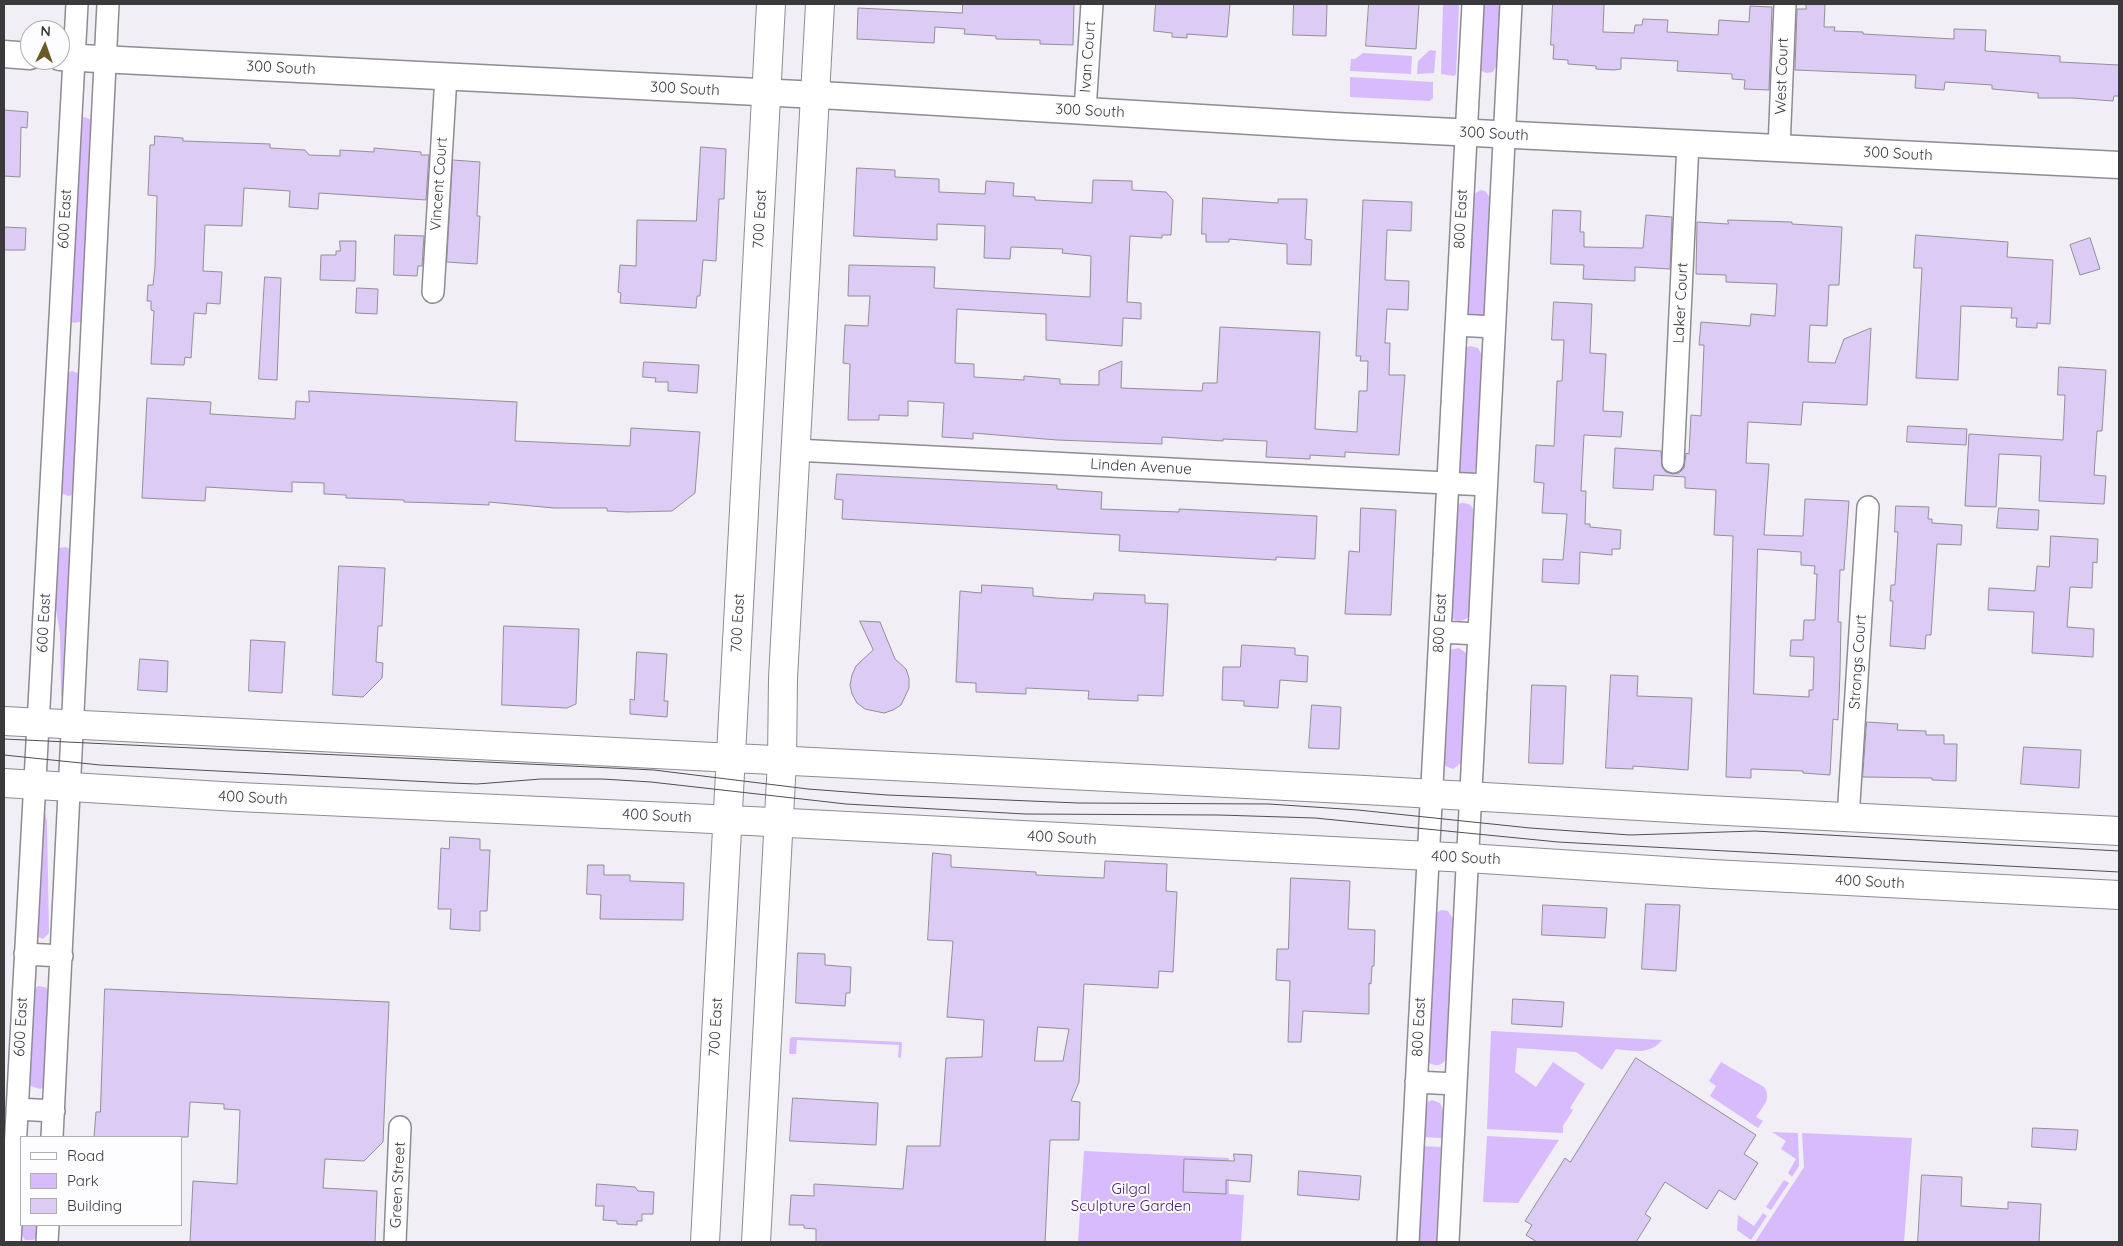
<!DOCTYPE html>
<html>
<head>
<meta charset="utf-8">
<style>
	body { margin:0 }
	#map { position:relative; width:2123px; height:1246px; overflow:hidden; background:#f1eef6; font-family:Quicksand,sans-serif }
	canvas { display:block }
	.frame { position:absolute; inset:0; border:5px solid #3a393c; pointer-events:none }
	.legend { position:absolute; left:20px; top:1136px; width:162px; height:90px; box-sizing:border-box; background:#fdfcfe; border:1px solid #afaeb0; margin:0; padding:6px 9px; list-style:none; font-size:15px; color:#3a393c }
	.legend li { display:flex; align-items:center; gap:10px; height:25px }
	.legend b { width:25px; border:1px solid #afaeb0 }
	.north { position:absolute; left:20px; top:20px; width:50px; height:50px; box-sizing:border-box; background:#fdfcfe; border:1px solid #afaeb0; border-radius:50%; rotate:3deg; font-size:14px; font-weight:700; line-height:20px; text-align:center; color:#3a393c }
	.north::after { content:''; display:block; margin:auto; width:18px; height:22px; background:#695a28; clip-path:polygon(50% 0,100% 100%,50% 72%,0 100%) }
</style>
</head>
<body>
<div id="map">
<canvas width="2123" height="1246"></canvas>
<div class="frame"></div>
<ul class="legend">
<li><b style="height:6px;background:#fff"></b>Road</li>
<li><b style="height:14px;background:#d7bbfc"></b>Park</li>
<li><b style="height:14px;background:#dccbf5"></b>Building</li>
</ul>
<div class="north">N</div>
</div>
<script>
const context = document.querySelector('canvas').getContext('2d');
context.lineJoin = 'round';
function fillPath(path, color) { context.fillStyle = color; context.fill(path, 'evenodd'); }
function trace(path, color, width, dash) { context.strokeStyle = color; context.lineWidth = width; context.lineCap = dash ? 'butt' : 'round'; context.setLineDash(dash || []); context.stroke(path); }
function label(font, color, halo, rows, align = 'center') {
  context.font = font + ' Quicksand,sans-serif'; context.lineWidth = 4; context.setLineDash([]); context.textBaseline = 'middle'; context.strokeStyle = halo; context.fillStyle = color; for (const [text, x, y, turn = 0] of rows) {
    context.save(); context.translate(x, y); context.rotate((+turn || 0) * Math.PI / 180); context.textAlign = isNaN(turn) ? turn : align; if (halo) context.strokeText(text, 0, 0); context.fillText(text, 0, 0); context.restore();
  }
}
const green = new Path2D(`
	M1443,4h16l-3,70 -2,2 -13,-2z
	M1480,4h21l-3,58 -5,10 -7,1 -6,-3z
	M1430,50l6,1 -2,22 -17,1 1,-13z
	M1363,53l49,3 -1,18 -61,-3 1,-12h4z
	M1350,77l83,5v16l-3,3 -80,-4z
	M84,117l10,4 -10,200 -10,2 -4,-2 9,-201z
	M1481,190l4,1 6,8 -6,112 -3,5 -12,1 -4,-3 6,-119z
	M1470,346l8,2 4,7 -5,107 -3,11c-6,3 -11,2 -16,-2l7,-123z
	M72,371l8,3 -6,120 -5,2 -9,-3 7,-120z
	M1461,503c9,0 12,3 14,11l-6,102c-5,6 -13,7 -19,0l7,-111z
	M65,547l6,2 -7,149 -3,-2 -1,-63 -7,-41 3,-39 3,-5z
	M1459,648l7,5 1,6 -5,98 -1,6 -8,6 -10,-4 4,-112 3,-3z
	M45,813l2,8 2,112 -6,6 -7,-3 7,-122z
	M1442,910l6,1 5,8 -7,135 -1,7c-6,6 -13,5 -18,0l8,-148z
	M38,986l7,1 6,5 -4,94 -7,3 -12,-4 5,-94z
	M1491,1031h1l170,9c-12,15 -28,11 -46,9l-14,21 -26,-18 -59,-4 -2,24 21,15 17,-25 32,22 -15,24 3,2 -10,16v7l-76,-4z
	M793,1037l109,5 -1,16 -3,-1 1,-12 -102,-5 -1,14h-7l1,-16z
	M1721,1062l43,25c8,12 -1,19 -8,30l7,4 -5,7 -48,-32 6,-10 -7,-5z
	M1432,1100l8,3 3,6 -1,29 -21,-1 3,-33z
	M1772,1132l26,1 1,33 -7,11 -4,-4 8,-14 -15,-10 5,-8z
	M1802,1133l110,5 -8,104h-149l49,-75z
	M1487,1136l72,4 -41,63 -35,-1z
	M1421,1146l20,1 -5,95h-20z
	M1084,1151l145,7v36l15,1 -3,47h-163z
	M1784,1180l5,3 -18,27 -5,-3z
	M1763,1213l4,3 -16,24 -14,-10 1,-15 16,11z
	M21,1225h21l-2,12 -7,3h-8l-4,-6z`);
const building = new Path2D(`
	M963,4h111l-1,41 -33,-1v-4l-44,-1v-3l-32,-2 1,-5 -30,-2 -1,16 -77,-4 1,-31 104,5z
	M1156,4h74l-3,33 -40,-3v4l-15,-1v-4l-18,-2z
	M1294,4h33l-1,32 -33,-1z
	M1369,4h50l-3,45 -50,-3z
	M1553,4h51l-1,28 31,1 1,-8h7l1,-6 25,1 -1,12 51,3 1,-15 30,2 1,-16 22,1 -3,83 -25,-1 1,-9 -13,-1v-5l-55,-3 1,-10 -57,-3v11l-7,1 -18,-1v-3l-28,-2v-4l-15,-1 1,-14h-3z
	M1806,4h19l-1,23h11l-1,4 29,1v2l91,5v-10l32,1 -1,21 75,5v6l59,3v31h-5l-1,5 -41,-3h-34v-5l-46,-4v-4l-47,-3 -1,8 -29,-2 1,-13 -121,-5 2,-61h9z
	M4,110l24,2 -1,16 -6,-1 -1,50 -16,-1z
	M155,136l28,2v3l87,3v4l35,2 4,5 31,1v-6l34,2v-4l47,4v3h8l-3,45 -107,-7 -1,16 -29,-2 1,-16 -46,-3 -2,38 -37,-1 -2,46 19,1 -2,32 -13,-1 -1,11 -12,-1 -3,45 -6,-1 -1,8 -33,-1 3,-53 -3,-1v-9h-4l1,-16h5l2,-18 2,-71 -9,-1 2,-50h4z
	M701,147l25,2 -2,50h-5l-3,62 -13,-1 -3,36h-3l-1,12 -76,-5 1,-10 -3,-1 2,-27 16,1 1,-46 59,1z
	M453,160l27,2 -3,54h3l-3,48 -30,-2z
	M857,168l38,2v7l44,2v13l46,2 1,-13 28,2 -1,13 22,1v3l57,3 1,-23 39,1v9l34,2 7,8 -2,35h-9v3l-32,-2 -3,66 14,1v16l-18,-1 -1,28 -76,-6v-26l-89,-5 -2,54 19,1v13l50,3v-4l36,3v5l39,1v-14l23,-10 -1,27 81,3 1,-8h14l3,-56 100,5 -5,97 42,3 2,-41h8l1,-30h-8l1,-5h-5l7,-156 49,2 -1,29 -24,-1 -2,50 24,1 -1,29 -21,-1 -2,34h5l-1,32h16l-6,80 -54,-3v5l-35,-2v4l-44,-2 1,-16 -44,-2v2l-61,-4v7l-105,-4 -84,-7v6l-31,-2 2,-34 -36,-2v15l-29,-1v5h-31l2,-56 -7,-1 2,-38 23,1 2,-30h-22l1,-31 86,2 -1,21 156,9 1,-41 -29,-3 1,-4 -52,-2 -1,12 -26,-1 1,-32 -48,-2v16l-83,-4z
	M1203,198l75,5v-4h29l-2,40 7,1 -1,25 -24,-1v-20l-58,-5v3h-23v-8h-4z
	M1553,210l28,1 -1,21h4v15l59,1 3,-33 26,2 -2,52 -35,-2v14l-52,-2 1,-14 -33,-1z
	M1728,220l64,2v2l50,3 -3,58h-10l-2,41 -17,-1 -2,37 27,1 9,-24 27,-11 -4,77 -64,-3 -2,23 -53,-3 -2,41 23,1 -5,71 39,1 2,-37 44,2 -5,69h-4l-2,52h3l-1,51 -2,47 -5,-1 -3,56 -27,-2v-2l-52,-2v9l-25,-1 7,-241 -19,-1 2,-45 -31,-2v-11l-31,-2 -1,15 -40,-2 2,-40 46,3 1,16 4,5 7,2 6,-1 5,-5 2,-15 3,1 2,-39 10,1 3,-71h-5l2,-23 49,4 1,-12 24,2 2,-32 -51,-2v-7l-30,-1 1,-52 31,2zM1758,549l43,3v13l14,1 -1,8h3l-2,46h-11l-1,20h-12l-1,16 24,1 -1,33h-4v7l-55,-3z
	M4,227l22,1 -1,22h-21z
	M395,235l29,1 -2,30h-4l-1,10 -23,-1z
	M1916,235l92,7 -1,15 46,3 -3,64 -13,-1v5l-21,-1 1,-9h-6l1,-10 -51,-2 -3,74 -42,-2 6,-110h-8z
	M2090,238l10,31 -20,6 -10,-30z
	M340,241h16l-1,40 -35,-1 1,-25h15v-4h4z
	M265,277l16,1 -4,102 -18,-1z
	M357,288l21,1 -1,25 -21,-1z
	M1554,302l38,2 -2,49 16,1 -3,57 20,1 -2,25 -37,-2 -3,56h5l-1,33h5v3l31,3 -1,19h-8v6l-32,-3 -1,32 -37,-2 1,-23 20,1 4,-46 -25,-1 2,-30 -10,-1 2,-37 18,1 3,-65h5l2,-41h-12z
	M644,362l55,3 -2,28 -29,-2v-9h-13l1,-4 -13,-1z
	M2059,367l47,3 -4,61h-5l-3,44 12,1 -2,28 -65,-3 2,-45 -42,-2 -3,53 -31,-1 4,-72 94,6 2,-45h-7z
	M309,391l208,11 -2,39 115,5 1,-18 69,4 -5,61 -23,18 -45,1 -20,-1v-3h-53l-65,-6v3l-49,-2 -36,-1v-2l-58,-2v-3l-22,-1v-11l-32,-1v10l-86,-5 -1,14 -63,-3 5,-100 64,4 -1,12 85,5 1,-18 13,1z
	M1908,426l59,3 -1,16 -59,-3z
	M837,474l220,11v4l45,3 -1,17 78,3v-3l138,7 -2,43 -39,-2v3l-157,-9 1,-16 -278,-16 1,-19 -8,-1z
	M1896,506l33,1 -1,12h4v4l30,2 -1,20 -24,-1 -6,91h-5l-1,14 -35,-3 3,-45h-3l1,-16h4l3,-53h-3z
	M1361,508l35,2 -5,105 -46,-1 4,-63 10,1z
	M1999,508l40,2 -1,20 -41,-2z
	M2051,536l47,3 -1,24 -4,-1 -1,26 -22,-1 -3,40 27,2 -1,28 -61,-4 2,-41 -46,-2 1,-22 46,3 2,-25 12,1z
	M339,566l46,2 -3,58h-4l-2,36 7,1 -1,15 -19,19 -30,-2z
	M982,585l51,3v8l23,2 37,2 1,-7 51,2v8l23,1 -5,92 -25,-1v6l-50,-2 1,-8 -63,-3v6l-50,-2v-9l-20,-1 4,-91 21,2z
	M860,621l20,1 15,37 11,10 3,9v10l-8,17 -8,5 -9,3 -19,-4 -8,-6 -5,-9 -2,-9 2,-10 4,-9 17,-16z
	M504,626l75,3 -3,75 -9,4 -65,-3z
	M251,640l34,2 -3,51 -33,-2z
	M1242,645l53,3v7l13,1 -1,26 -27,-2 -2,28 -34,-2v-5l-22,-1 1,-33h17z
	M637,652l30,2 -3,47h4l-1,16 -37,-3v-15l4,1z
	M140,659l28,2 -1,31 -29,-2z
	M1611,675l27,1 -1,20 55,2 -4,72 -55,-4v3l-27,-1z
	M1532,685l34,1 -3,78 -34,-1z
	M1312,705l29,2 -2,42 -30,-1z
	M1867,722l31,2 -1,6 29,1v4h18v9h13l-1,37 -24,-1v-2l-69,-1z
	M2024,747l57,3 -2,38 -58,-4z
	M450,837l30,2v11h10l-3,61h-7v20l-30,-2 1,-20h-13l3,-61 8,1z
	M933,853l18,2v12l85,5v3l68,3 1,-17 62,3 -1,27 11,1 -4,80 -14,-1 -1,17 -74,-4 -5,98 -8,19 9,1 -1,38h-29l-5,102h-229v-13l-12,-1v-3h-15l2,-30 23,1v-12l89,5 4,-43h33l6,-88 36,-1 2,-37 -37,-3 6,-76 -25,-1zM1038,1027l31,2 -6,32h-28z
	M588,865h16v10h26v6l54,2 -1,37 -83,-1 1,-24 -14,-1z
	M1291,878l59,3 -2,48 27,1 -1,36h-2l-1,18 -2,-1v31l-66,-3 -2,31h-13l2,-61 -14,-1 1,-31h11z
	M1646,904l34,1 -4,66 -34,-2z
	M1543,905l64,3 -2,30 -63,-3z
	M798,953l27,1v11l26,2 -1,26h-4l-1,13 -49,-3z
	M105,989l284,13 -6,140 -19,19 -39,-2 -2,29 54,3 -2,51h-185l3,-61 44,3 3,-74 -16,-1v-5l-34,-2 -2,35h-94l2,-25h4z
	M1513,999l51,3 -2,25 -50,-3z
	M1636,1058l120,77 -12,19 14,9 -23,37 -16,-10 -12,19 -42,-27 -20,32 6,4 -15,24h-99l-11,-7 6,-10 -7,-4 40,-63 5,4z
	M793,1098l85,5 -2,42 -86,-4z
	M2033,1128l45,2 -2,20 -44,-3z
	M1234,1154l18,1 -2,27 -24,-2v14l-43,-2 1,-33 50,2z
	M1299,1171l62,5 -2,24 -61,-5z
	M1922,1175l40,2 -1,29 47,3v-7l33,2 -2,38h-121z
	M597,1184l38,3 3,4 16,1 -1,22h-11v7h-5v4l-20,-1v-3l-14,-1 1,-14h-8z`);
const minor = new Path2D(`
	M1085,110l7,-106
	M1779,148l6,-144
	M433,292l13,-216
	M1456,325l38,2
	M795,450l691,35
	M1673,462l15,-319
	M1440,632l39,2
	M1848,818l20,-311
	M25,954l37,2
	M1416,1082l40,2
	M17,1109l37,2
	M52,1137l56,-1133
	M10,1242l67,-1238
	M47,1242l1,-17
	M395,1242l5,-115
	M1408,1242l65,-1238
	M1448,1242l63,-1238`);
const tertiary = new Path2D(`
	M4,54l26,2
	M60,57l778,39 496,30 785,39`);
const primary = new Path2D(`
	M4,721l1361,69 342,20 412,21
	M4,783l234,14 454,21 776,40 244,16 407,21
	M705,1242l66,-1238
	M756,1242l26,-481 1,-83 37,-674`);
const tram = new Path2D(`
	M4,739l650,31 154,19 79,6 191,8 191,1 89,6 172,18 100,7 125,-4 364,20
	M4,755l96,10 351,18 26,1 64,-5h61l49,3 195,22 179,10 194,1 96,3 243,24 561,30`);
const streetNames = [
	["Ivan Court",1088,57,-86],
	["300 South",281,68,3],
	["West Court",1782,76,-88],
	["300 South",685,89,3],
	["300 South",1090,111,3],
	["300 South",1494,134,3],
	["300 South",1898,154,3],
	["Vincent Court",439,184,-86],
	["600 East",65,219,-87],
	["700 East",760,219,-87],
	["800 East",1461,219,-87],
	["Laker Court",1681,303,-87],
	["Linden Avenue",1141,467,3],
	["600 East",44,623,-87],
	["700 East",738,623,-87],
	["800 East",1440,623,-87],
	["Strongs Court",1858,662,-86],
	["400 South",253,798,3],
	["400 South",657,816,3],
	["400 South",1062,838,3],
	["400 South",1466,858,3],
	["400 South",1870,882,3],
	["600 East",21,1027,-87],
	["700 East",716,1027,-87],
	["800 East",1419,1027,-87],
	["Green Street",398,1185,-87]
];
const parkNames = [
	["Gilgal",1131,1189],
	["Sculpture Garden",1131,1206]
];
fillPath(green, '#d7bbfc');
fillPath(building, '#dccbf5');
trace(building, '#928f96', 1);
trace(minor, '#8e8b93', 24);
trace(tertiary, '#8e8b93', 29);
trace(primary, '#8e8b93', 30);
trace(minor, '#fff', 21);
trace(tertiary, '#fff', 26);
trace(primary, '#fff', 28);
trace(tram, '#504f52', 1);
label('15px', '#3a393c', '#fdfcfe', streetNames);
label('15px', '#48206f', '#fdfcfe', parkNames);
</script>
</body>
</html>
